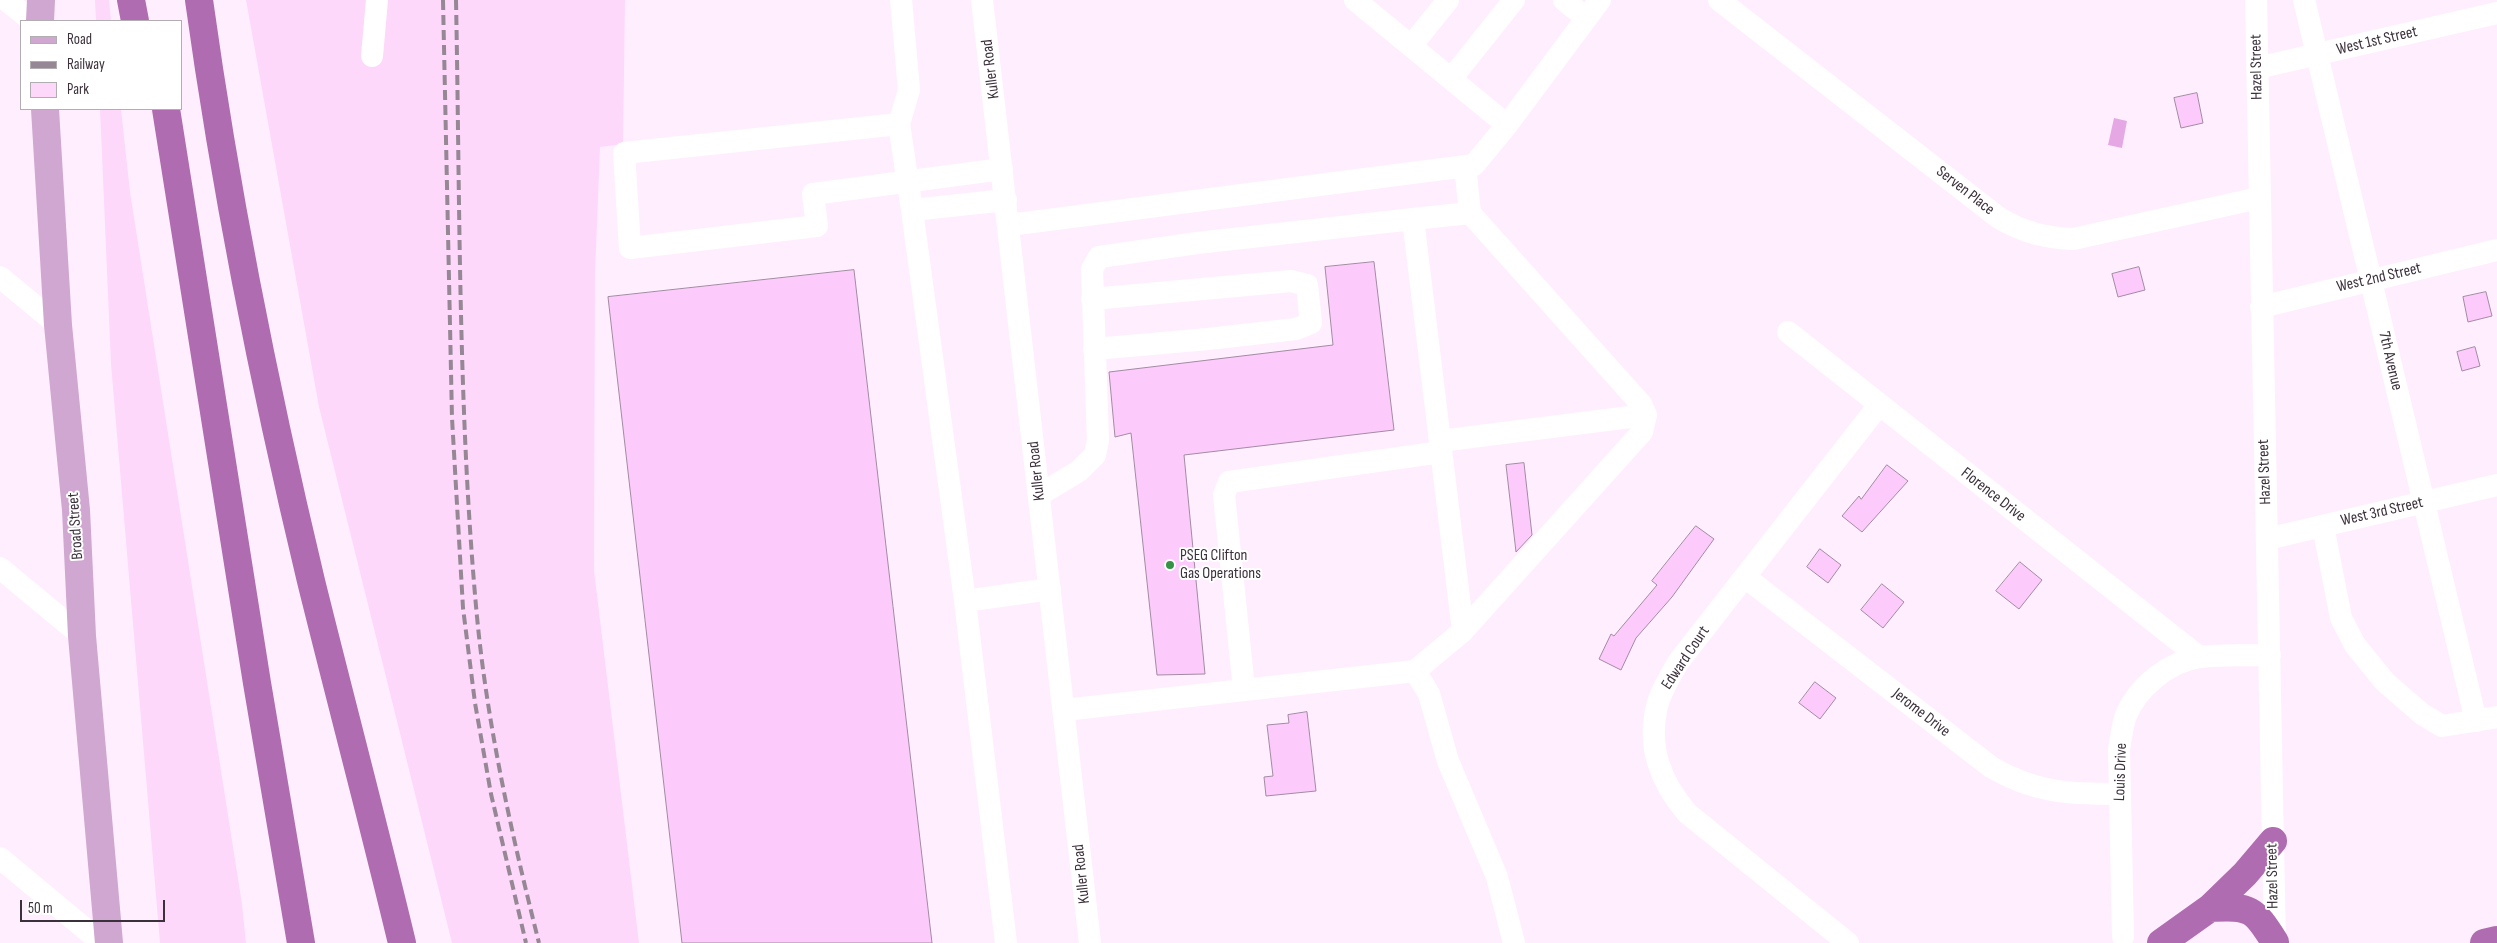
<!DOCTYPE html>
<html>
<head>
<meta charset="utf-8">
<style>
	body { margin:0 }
	#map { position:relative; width:2497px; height:943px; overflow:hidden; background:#ffeffe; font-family:"Sofia Sans Condensed",sans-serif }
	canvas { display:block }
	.legend { position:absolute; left:20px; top:20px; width:162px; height:90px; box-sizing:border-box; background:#fff; border:1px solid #b1adb1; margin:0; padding:6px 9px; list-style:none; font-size:15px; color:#3b313b }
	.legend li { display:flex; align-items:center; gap:10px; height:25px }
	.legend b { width:25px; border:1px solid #b1adb1 }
	.scale { position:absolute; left:20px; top:900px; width:145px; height:22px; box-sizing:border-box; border:2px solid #3b313b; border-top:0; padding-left:6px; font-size:15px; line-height:18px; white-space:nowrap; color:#3b313b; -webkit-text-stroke:4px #fff; paint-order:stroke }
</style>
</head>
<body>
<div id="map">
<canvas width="2497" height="943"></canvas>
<ul class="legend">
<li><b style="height:6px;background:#d0a7d0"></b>Road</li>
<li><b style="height:6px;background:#958894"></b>Railway</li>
<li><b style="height:14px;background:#fdd8fb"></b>Park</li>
</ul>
<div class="scale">50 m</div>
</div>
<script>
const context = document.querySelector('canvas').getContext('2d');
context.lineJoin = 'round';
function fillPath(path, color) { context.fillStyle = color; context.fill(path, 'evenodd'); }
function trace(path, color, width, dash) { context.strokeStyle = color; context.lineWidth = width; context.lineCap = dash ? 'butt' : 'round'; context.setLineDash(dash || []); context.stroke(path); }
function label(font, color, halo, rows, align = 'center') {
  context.font = font + ' "Sofia Sans Condensed",sans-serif'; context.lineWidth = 4; context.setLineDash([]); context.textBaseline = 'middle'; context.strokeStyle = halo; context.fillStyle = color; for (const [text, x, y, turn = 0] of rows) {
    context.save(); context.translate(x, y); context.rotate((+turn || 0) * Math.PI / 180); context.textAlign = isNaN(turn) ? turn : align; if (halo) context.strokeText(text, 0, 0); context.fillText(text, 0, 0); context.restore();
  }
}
const green = new Path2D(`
	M95,0h14l2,21h-15z
	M246,0h379l-2,144 -23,3 -5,127 -1,296 45,373h-187l-133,-536z
	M100,109h21l9,83 112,712 4,39h-86l-49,-579z`);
const water = new Path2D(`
	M2114,118l13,3 -5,27 -14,-3z`);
const building = new Path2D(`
	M2197,93l6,30 -22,5 -7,-30z
	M1374,262l20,168 -210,25 21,219 -48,1 -26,-242 -16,4 -6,-65 224,-27 -8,-78z
	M2139,267l6,23 -27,7 -6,-23z
	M854,270l78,673h-250l-74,-646z
	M2486,292l6,24 -24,6 -5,-25z
	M2475,347l5,19 -18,5 -5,-19z
	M1524,463l8,72 -16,17 -10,-87z
	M1887,465l21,16 -46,51 -20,-16 17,-20 2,3z
	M1696,526l18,13 -42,58 -36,41 -15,32 -22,-11 12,-25 3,2 43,-51 -5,-4z
	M1820,549l21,16 -13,18 -21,-16z
	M2020,562l22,18 -23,29 -23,-18z
	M1882,584l22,18 -21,26 -22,-18z
	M1815,682l21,16 -16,21 -21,-16z
	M1307,712l9,79 -50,5 -2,-19 9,-1 -6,-51 22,-2 -1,-8z`);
const minor = new Path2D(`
	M6,0l26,21
	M982,0l108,943
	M1564,0l22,18
	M1719,0l280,218c24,14 46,20 74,21l186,-41
	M2256,0l19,943
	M2304,0l172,721
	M1411,46l37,-46
	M372,56l5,-56
	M2257,68l240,-55
	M1451,79l63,-79
	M899,124l10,-34 -8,-90
	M1507,125l93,-125
	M912,210l94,-10
	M1413,219l57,-6
	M1009,225l465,-60 33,-40 -152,-125
	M0,277l58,48
	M1092,299l199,-18 16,4 4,38 -15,6 -88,10 -114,10
	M2261,307l236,-57
	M1788,332l411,325
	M1440,441l206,-26
	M1039,495l40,-24 16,-16 3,-15 -6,-171 7,-12 98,-14 216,-24 50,412 -48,40 -351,39
	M2323,526l18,92 14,27 30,37 37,32 20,12 55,-9
	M2267,539l230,-54
	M0,568l82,68
	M1745,577l246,190c44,26 78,27 128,27
	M965,601l-53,-391 -13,-86 -275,29 6,95 187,-22 -4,-32 189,-25
	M1463,631l179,-199 4,-17 -5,-11 -171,-191 -5,-47
	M1415,671l14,23 19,67 49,116 17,66
	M1244,689l-20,-194 5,-13 212,-30
	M0,858l102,85
	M2123,937l-4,-188c2,-10 3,-21 6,-31 11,-30 43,-56 75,-61 23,-3 47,-1 70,-2
	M1006,943l-41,-342 85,-12
	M1848,943l-161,-130c-26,-31 -40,-65 -30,-107 4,-16 14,-31 22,-45l200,-256`);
const major = new Path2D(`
	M40,21l1,-21
	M45,109l13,216 18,185 6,126 27,307`);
const highway = new Path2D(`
	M131,0l4,21
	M199,0c27,195 66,389 112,581 30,121 62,241 91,362
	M166,109l91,574 44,260
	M2210,908c41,-2 43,0 65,34
	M2161,943l49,-35 35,-34 28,-33
	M2484,943l13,-3`);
const rail = new Path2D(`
	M443,0l9,418 11,190 12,95 16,91 35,149
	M456,0c4,202 2,405 20,606 10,114 35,226 63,337`);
const markers = [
	[1170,565,5,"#349346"]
];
const streetNames = [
	["West 1st Street",2377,41,-13],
	["Hazel Street",2257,67,-91],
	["Kuller Road",991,69,-97],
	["Serven Place",1965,191,38],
	["West 2nd Street",2379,278,-13],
	["7th Avenue",2390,361,77],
	["Kuller Road",1037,471,-96],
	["Hazel Street",2265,472,-92],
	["Florence Drive",1993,495,38],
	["West 3rd Street",2382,512,-13],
	["Broad Street",76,526,-94],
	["Edward Court",1686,658,-56],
	["Jerome Drive",1921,713,38],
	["Louis Drive",2121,772,-88],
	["Kuller Road",1082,874,-96],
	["Hazel Street",2273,876,-91]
];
const poiNames = [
	["PSEG Clifton",1180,556],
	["Gas Operations",1180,574]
];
fillPath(green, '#fdd8fb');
fillPath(water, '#e6a8e5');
fillPath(building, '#fdcafc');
trace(building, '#a28ba2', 1);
trace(minor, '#fff', 22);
trace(major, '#d0a7d0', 28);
trace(highway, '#b06cb0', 28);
trace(rail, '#958894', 4, [10, 5]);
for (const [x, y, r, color] of markers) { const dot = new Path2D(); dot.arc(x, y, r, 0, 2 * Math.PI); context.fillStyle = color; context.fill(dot); trace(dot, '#fff', 2); }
label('16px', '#3b313b', '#fff', streetNames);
label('16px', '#3b313b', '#fff', poiNames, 'left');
</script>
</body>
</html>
